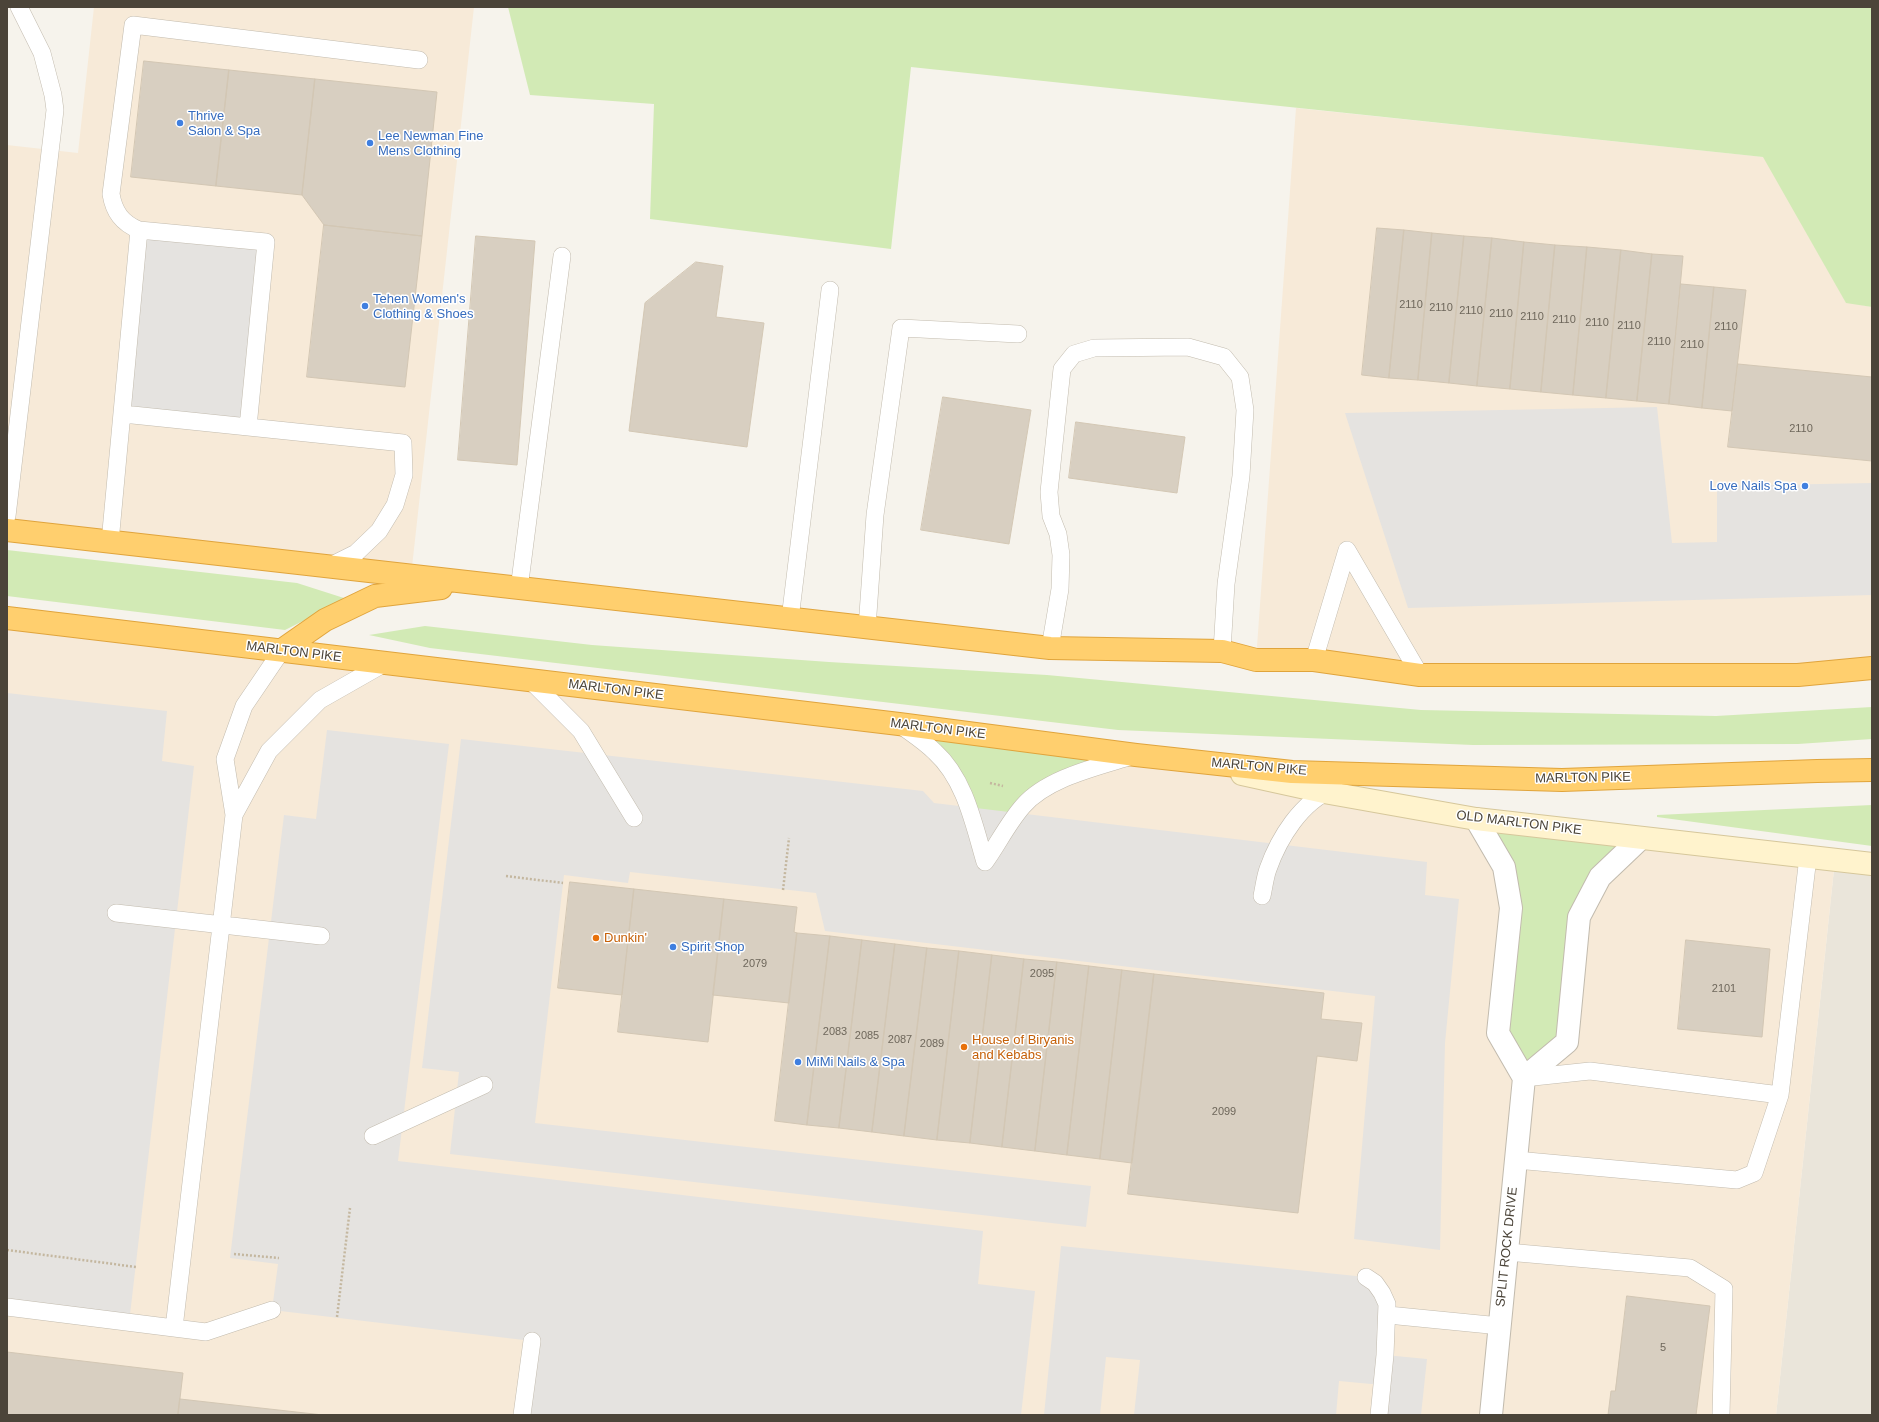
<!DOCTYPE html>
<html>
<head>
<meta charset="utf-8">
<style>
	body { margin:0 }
	#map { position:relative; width:1879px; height:1422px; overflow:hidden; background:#f6f3ec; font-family:Arial,sans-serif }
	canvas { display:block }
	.frame { position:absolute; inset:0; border:8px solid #4b4439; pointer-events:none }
</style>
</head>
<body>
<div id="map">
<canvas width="1879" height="1422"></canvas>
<div class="frame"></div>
</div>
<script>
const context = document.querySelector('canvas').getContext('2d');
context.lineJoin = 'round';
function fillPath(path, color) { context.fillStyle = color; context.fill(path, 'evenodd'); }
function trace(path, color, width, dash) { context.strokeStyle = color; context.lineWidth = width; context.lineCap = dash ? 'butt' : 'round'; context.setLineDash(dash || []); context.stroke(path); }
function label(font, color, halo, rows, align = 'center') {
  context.font = font + ' Arial,sans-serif'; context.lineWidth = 3; context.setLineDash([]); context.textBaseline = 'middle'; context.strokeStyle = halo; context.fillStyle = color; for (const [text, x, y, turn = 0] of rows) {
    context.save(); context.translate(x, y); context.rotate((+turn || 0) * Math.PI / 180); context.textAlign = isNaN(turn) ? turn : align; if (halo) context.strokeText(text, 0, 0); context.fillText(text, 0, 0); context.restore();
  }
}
const residential = new Path2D(`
	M1835,860l37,4v551h-96z`);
const commercial = new Path2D(`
	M94,7h380l-63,569 -404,-46v-385l71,8z
	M1296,108l468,49 82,145 26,5v361l-74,7 -542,-15z
	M7,618l1129,137 340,64 103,98 62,-79 194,22 -59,555h-1769z`);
const green = new Path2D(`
	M508,7h1364v300l-26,-4 -83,-146 -852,-90 -20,182 -241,-30 4,-115 -124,-9z
	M7,550l290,33 50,16 -62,31 -278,-34z
	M425,626l167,19 237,17 218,13 374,35 295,6 156,-9v32l-74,5 -325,1 -355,-15 -688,-82 -61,-13z
	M899,724l237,31 -90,33 -61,74 -19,-63z
	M1872,805v41l-215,-29v-2z
	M1476,819l165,19 -62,79 -12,125 -43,36 -26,-45 13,-125z`);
const parking = new Path2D(`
	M139,230l127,12 -18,185 -125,-13z
	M1657,407l15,136 45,-1v-56l155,-3v112l-464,13 -63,-195z
	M7,693l160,18 -5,50 32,5 -65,557 -122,-17z
	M327,730l122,14 -51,417 585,70 -5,53 57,7 -14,124h-499l10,-74 -260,-31 6,-46 -48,-6 54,-443 32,4z
	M461,739l462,52 11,12 493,59 -2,33 34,4 -14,144 -5,207 -86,-11 21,-243 -550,-65 -9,-38 -186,-21 -2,11 -64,-8 -29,248 556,63 -5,41 -636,-73 9,-82 -37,-4z
	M1061,1246l305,31 16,16 3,62 42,4 -6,56h-42l3,-30 -43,-4 -3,34h-202l6,-55 -34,-3 -6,58h-56z`);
const building = new Path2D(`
	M144,61l85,9 -13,116 -85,-9z
	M229,70l86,9 -13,116 -86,-9z
	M315,79l122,13 -15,144 -98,-11 -22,-30z
	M324,225l98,11 -17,151 -98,-10z
	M1377,228l27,2 -15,148 -27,-3z
	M1404,230l28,3 -14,147 -29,-2z
	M1432,233l32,3 -15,147 -31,-3z
	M476,236l59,5 -18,224 -59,-5z
	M1464,236l28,2 -15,148 -28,-3z
	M1492,238l32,4 -14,147 -33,-3z
	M1524,242l31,3 -14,147 -31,-3z
	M1555,245l32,2 -14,148 -32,-3z
	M1587,247l34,3 -15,148 -33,-3z
	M1621,250l31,4 -15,147 -31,-3z
	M1652,254l31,2 -14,148 -32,-3z
	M696,262l27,4 -7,51 48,6 -17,124 -118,-16 16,-128z
	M1681,284l33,3 -12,121 -33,-4z
	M1714,287l32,3 -14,121 -30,-3z
	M1738,364l134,13v84l-144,-14z
	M943,397l88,13 -22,134 -88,-14z
	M1076,422l109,15 -8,56 -108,-15z
	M570,882l64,7 -12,106 -64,-7z
	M634,889l90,10 -16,143 -90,-10z
	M724,899l73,8 -3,25 3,1 -8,70 -76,-8z
	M797,933l33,3 -23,189 -32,-4z
	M830,936l32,4 -23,188 -32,-3z
	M862,940l33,4 -23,188 -33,-4z
	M1686,940l84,9 -8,88 -84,-8z
	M895,944l32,4 -23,188 -32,-4z
	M927,948l32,3 -22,189 -33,-4z
	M959,951l33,4 -22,188 -33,-3z
	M992,955l32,4 -22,188 -32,-4z
	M1024,959l33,3 -22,189 -33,-4z
	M1057,962l32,4 -22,189 -32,-4z
	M1089,966l33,4 -22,189 -33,-4z
	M1122,970l32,4 -22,189 -32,-4z
	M1154,974l170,19 -3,26 41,4 -5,38 -40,-5 -19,157 -170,-19z
	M1627,1296l83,10 -14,109h-88l3,-24h4z
	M7,1352l176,21 -5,42h-171z
	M180,1399l143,16h-145z`);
const path = new Path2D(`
	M990,783l13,3
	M506,876l57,7
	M783,890l6,-52
	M7,1250l129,17
	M234,1254l45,4
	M337,1317l13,-109`);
const lane = new Path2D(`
	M139,230c-17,-7 -25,-18 -28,-36l22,-169 286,35
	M123,414l280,29 1,32 -9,30 -16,26 -23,22 -28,14
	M7,516l48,-406 -2,-15 -11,-42 -23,-46
	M110,542l29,-312 127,12 -18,185
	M519,589l43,-333
	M790,619l40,-329
	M867,628l8,-113 26,-187 117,6
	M1050,648l10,-59 1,-34 -3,-21 -7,-18 -2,-24 13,-123 12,-15 20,-6 94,-1 36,10 16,20 5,33 -4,66 -15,108 -4,67
	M1314,660l33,-110 73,125
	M529,679l52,52 53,87
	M899,724c12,9 25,17 36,28 30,27 39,73 50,110 13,-18 23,-39 38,-56 24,-28 74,-39 109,-50
	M234,815l35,-64 51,-51 65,-37
	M1262,896c2,-9 3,-19 6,-27 11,-31 33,-67 65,-80
	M116,913l205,23
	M1524,1078l66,-7 190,24 28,-238
	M373,1136l111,-51
	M1516,1160l221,20 17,-7 26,-78
	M1507,1252l183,16 34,21 -3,126
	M1366,1277l9,6 7,10 5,11 -2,51 -6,60
	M7,1307l199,25 66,-22
	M1388,1315l112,11
	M174,1328l60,-513 -9,-56 19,-53 38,-56
	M522,1415l10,-74`);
const street = new Path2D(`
	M1476,819l28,48 7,41 -13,125 26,45 -33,337
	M1524,1078l43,-36 12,-125 21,-40 41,-39`);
const secondary = new Path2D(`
	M1242,774l82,18 152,27 396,45`);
const highway = new Path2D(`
	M7,530l1043,118 172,3 34,9h58l106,15h378l74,-7
	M7,618l892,106 237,31 156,17 270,8 255,-9 55,-1
	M282,650l43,-30 50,-24 66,-8`);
const markers = [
	[180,123,4,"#3f7fe0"],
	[370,143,4,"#3f7fe0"],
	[365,306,4,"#3f7fe0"],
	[1805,486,4,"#3f7fe0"],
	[596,938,4,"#e8710a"],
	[673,947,4,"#3f7fe0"],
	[964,1047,4,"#e8710a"],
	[798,1062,4,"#3f7fe0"]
];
const numberNames = [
	["2110",1411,305],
	["2110",1441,308],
	["2110",1471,311],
	["2110",1501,314],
	["2110",1532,317],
	["2110",1564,320],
	["2110",1597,323],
	["2110",1629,326],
	["2110",1726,327],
	["2110",1659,342],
	["2110",1692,345],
	["2110",1801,429],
	["2079",755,964],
	["2095",1042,974],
	["2101",1724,989],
	["2083",835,1032],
	["2085",867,1036],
	["2087",900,1040],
	["2089",932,1044],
	["2099",1224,1112],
	["5",1663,1348]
];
const shopNames = [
	["Thrive",188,116],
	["Salon & Spa",188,131],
	["Lee Newman Fine",378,136],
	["Mens Clothing",378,151],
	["Tehen Women's",373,299],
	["Clothing & Shoes",373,314],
	["Love Nails Spa",1797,486,"right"],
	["Spirit Shop",681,947],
	["MiMi Nails & Spa",806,1062]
];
const streetNames = [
	["MARLTON PIKE",294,652,7],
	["MARLTON PIKE",616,690,7],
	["MARLTON PIKE",938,729,7],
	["MARLTON PIKE",1259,767,5],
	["MARLTON PIKE",1583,778,-1],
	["OLD MARLTON PIKE",1519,823,7],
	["SPLIT ROCK DRIVE",1507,1247,-84]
];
const foodNames = [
	["Dunkin'",604,938],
	["House of Biryanis",972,1040],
	["and Kebabs",972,1055]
];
fillPath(residential, '#eae5da');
fillPath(commercial, '#f7ead8');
fillPath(green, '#d2eab5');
fillPath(parking, '#e5e3e0');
fillPath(building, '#d8cfc1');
trace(building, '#d3c7b4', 1);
trace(lane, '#c2bbae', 18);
trace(street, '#c2bbae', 24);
trace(secondary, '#d6c79b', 24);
trace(highway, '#e0a43c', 24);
trace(path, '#c4b79f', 2.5, [2, 2]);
trace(lane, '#fff', 17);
trace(street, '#fff', 22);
trace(secondary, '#fff3cd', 22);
trace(highway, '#ffcf6e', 22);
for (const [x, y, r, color] of markers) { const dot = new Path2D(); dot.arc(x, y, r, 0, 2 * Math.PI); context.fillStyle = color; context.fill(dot); trace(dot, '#fff', 1.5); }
label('11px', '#6e675b', null, numberNames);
label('13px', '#366cbe', '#fff', shopNames, 'left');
label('13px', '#4b4439', '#fff', streetNames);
label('13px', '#c56008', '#fff', foodNames, 'left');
</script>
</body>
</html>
